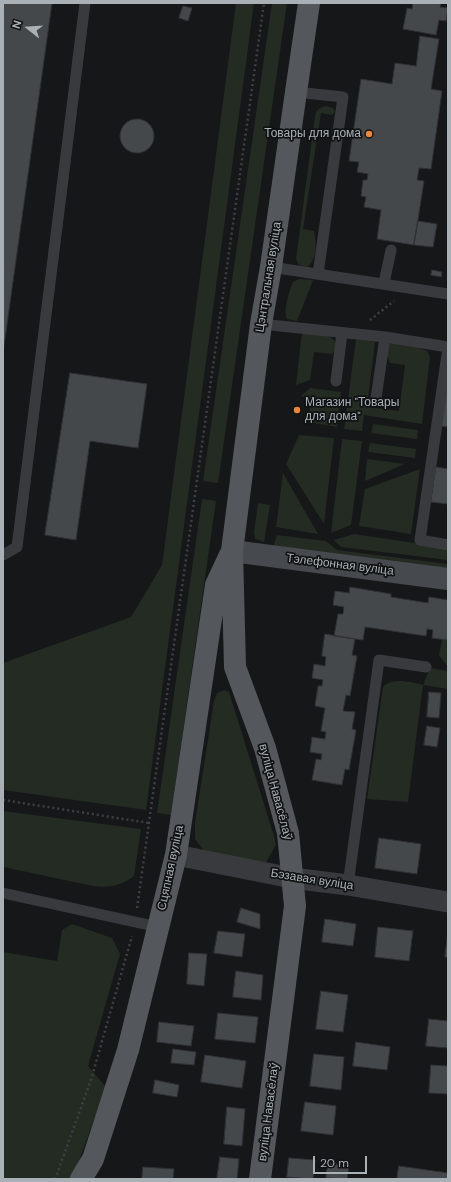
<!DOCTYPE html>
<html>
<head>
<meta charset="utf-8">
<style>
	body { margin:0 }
	#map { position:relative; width:451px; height:1182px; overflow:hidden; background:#161718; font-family:"DM Sans",sans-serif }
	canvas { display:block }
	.frame { position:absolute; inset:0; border:4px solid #a9b1b7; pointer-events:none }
	.north { position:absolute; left:8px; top:8px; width:40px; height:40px; -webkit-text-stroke:3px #111213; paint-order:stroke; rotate:287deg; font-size:11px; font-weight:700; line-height:16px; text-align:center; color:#a9b1b7 }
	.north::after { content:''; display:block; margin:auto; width:14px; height:18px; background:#a9b1b7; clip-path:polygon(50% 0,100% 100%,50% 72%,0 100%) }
	.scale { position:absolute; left:313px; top:1156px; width:54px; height:18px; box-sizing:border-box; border:2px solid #a9b1b7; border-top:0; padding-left:5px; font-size:12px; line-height:14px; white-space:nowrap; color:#a9b1b7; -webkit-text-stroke:3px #111213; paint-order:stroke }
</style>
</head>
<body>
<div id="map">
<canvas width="451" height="1182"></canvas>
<div class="frame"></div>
<div class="north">N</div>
<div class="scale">20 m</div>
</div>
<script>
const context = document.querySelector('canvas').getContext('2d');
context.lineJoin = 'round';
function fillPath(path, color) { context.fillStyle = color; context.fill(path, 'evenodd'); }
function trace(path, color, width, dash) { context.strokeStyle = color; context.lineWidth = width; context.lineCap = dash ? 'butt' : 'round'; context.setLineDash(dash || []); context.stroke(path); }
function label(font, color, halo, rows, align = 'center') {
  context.font = font + ' "DM Sans",sans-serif'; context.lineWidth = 3.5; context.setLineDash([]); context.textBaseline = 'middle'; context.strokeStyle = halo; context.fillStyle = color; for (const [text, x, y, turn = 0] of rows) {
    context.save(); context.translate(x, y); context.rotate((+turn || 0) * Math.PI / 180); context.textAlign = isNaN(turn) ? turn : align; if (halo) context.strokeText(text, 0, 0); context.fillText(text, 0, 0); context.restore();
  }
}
const green = new Path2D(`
	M236,3h18l-108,807 -143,-20v-127l128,-46 31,-52z
	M272,3h15l-69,480 -15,-2z
	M327,106l6,2 2,4 -3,3 -11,-2 -18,116 11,2c2,12 4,28 -7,36l-8,-2 -3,-6 19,-143c2,-7 5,-9 12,-10z
	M299,279l14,1 -16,41 -10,-2c-4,-8 2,-28 6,-37z
	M302,332c11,2 46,2 30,22l-18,-2 -4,28 -14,5z
	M356,339l19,3 -8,65 32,4 6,-46 -15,-2c-3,-8 -5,-13 0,-20l26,4 11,4 3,6 -8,67 -58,-9 -2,16 -18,-2z
	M310,388l31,4 -4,35 -29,-5 3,-23 -10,-3z
	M373,424l45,6 -1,9 -46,-6z
	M299,435l35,3 -10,86 -38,-60z
	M342,439l20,2 -11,84 -20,8z
	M370,443l46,6 -1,9 -47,-6z
	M367,459l38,5 -40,17z
	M420,469l-9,65 -52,-8 6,-37z
	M283,473l35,61 -42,-7z
	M202,499l14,2 -45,314 -14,-2z
	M258,503l12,2 -6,37 -9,-3 -1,-7z
	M354,534l94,14v12l-107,-13 -7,-7z
	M277,535l49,6 11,9 111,14v6l-173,-24 -1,-2z
	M448,632v35l-9,-12 3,-15h5z
	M430,668l18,3v-1v19l-25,-4 -15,117 -41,-3 16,-112c9,-10 28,-5 40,-2z
	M224,690l5,2 45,144 2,9 -11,19 -60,-12 -10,-13v-16l19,-122 3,-8z
	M3,811l138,18 -7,47c-14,10 -24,12 -41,10l-90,-19z
	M72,924l40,14 8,16 -32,112 18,21 -30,82 -5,10h-68v-227l54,9 5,-31z`);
const building = new Path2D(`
	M3,3h49l-49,350z
	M413,3h28l-1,4 8,1 -2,13 -7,-1 -3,15 -33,-6 4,-21 5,1z
	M183,6l9,2 -4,13 -9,-3z
	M420,36l19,3 -8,50 11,2 -11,78 -12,-1 -2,12 7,1 -10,64 -37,-6 4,-29 -17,-3 2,-10 -5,-1 2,-16h4l1,-6 -11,-2 2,-10 -10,-1 12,-82 31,5 3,-21 21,3z
	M120 136a17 17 0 1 1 34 0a17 17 0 1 1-34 0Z
	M418,221l19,3 -4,23 -19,-2z
	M432,270l10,2 -1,5 -10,-2z
	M70,373l77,11 -9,64 -48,-7 -14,99 -31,-5z
	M445,393h3v34l-7,-1z
	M436,467l12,2v35l-17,-2z
	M350,587l41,7v3l37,6 1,-6 19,3v32l-1,8 -15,-2 1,-8 -6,-1 -1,7 -61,-9 -2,13 -29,-4 4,-22h5l1,-7 -11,-2 2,-14 14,2z
	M325,634l30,5 -3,16 5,1 -7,40 -4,-1 -3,16 12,1 -3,17 4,1 -7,40 -4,-1 -3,16 -30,-5 4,-21 5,1 1,-6 -12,-2 2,-15 13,2 1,-7 -5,-1 4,-23 -10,-2 3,-20h4l1,-6 -11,-2 2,-14 11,2 1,-9 -4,-1z
	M429,692l12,1 -2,25 -12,-1z
	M427,726l13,2 -3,19 -13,-2z
	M379,838l42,6 -4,30 -42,-6z
	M241,908l19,6v15l-23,-7z
	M325,919l31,5 -3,22 -31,-4z
	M378,927l35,4 -4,30 -34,-4z
	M218,931l27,3 -3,23 -28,-4z
	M448,933v24h-3z
	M189,953l18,1 -3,32 -17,-2z
	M236,971l27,4 -2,25 -28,-3z
	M321,991l27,4 -5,37 -27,-3z
	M218,1013l40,4 -3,26 -40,-4z
	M429,1019l19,2v27l-22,-2z
	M159,1022l35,4 -3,20 -34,-4z
	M356,1042l34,5 -3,23 -34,-4z
	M173,1049l23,3 -2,13 -23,-2z
	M314,1054l30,3 -3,33 -31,-4z
	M205,1055l41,6 -4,27 -41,-6z
	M431,1065l17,1v28l-19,-1z
	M155,1080l24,5 -2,12 -24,-4z
	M305,1102l31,4 -3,29 -32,-4z
	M227,1107l18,2 -3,37 -18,-2z
	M220,1157l19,2 -2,20h-20z
	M289,1158l26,2 -2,19 -26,-2z
	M328,1163l21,3 -2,13 -21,-1z
	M399,1166l49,7v6h-51z
	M143,1167l31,2 -1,10h-31z`);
const path = new Path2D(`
	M370,320l24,-19
	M3,800l146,23
	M137,908l127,-905
	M54,1179l3,-5 34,-94 41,-144`);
const lane = new Path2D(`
	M296,92l47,5 -25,177
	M271,267l177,27
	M384,283l7,-33
	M261,324l124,13 63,10
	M448,348l-28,192 28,5
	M336,381l6,-48
	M376,398l9,-61
	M3,555l14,-8 68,-544
	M348,885l31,-225 47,7
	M3,893l155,34`);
const street = new Path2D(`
	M176,855l116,23 56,7 100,17`);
const secondary = new Path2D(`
	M232,551l216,28`);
const primary = new Path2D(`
	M81,1179l12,-20 35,-109 48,-195 40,-270 14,-30
	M260,1179l35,-273 -7,-73 -23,-85 -30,-81 -3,-116 29,-227 10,-57 25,-175 13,-89`);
const markers = [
	[369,134,4,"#e8873e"],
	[297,410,4,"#e8873e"]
];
const poiNames = [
	["Товары для дома",361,134],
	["Магазин \"Товары",305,403,"left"],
	["для дома\"",305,417,"left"]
];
const streetNames = [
	["Цэнтральная вуліца",269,277,-81],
	["Тэлефонная вуліца",340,565,7],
	["вуліца Навасёлаў",275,792,75],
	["Сцяпная вуліца",171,868,-78],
	["Бэзавая вуліца",312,880,9],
	["вуліца Навасёлаў",269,1112,-83]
];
fillPath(green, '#232b23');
fillPath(building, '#45484b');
trace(building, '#303134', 1);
trace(path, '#3e4144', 2.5, [2, 3]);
trace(lane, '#383a3d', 11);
trace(street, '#383a3d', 21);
trace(secondary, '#46494d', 22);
trace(primary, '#54575c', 22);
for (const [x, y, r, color] of markers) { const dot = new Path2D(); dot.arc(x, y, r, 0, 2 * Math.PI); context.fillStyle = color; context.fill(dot); trace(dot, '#111213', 1.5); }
label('12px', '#a9b1b7', '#111213', poiNames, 'right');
label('12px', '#a9b1b7', '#111213', streetNames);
</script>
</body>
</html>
